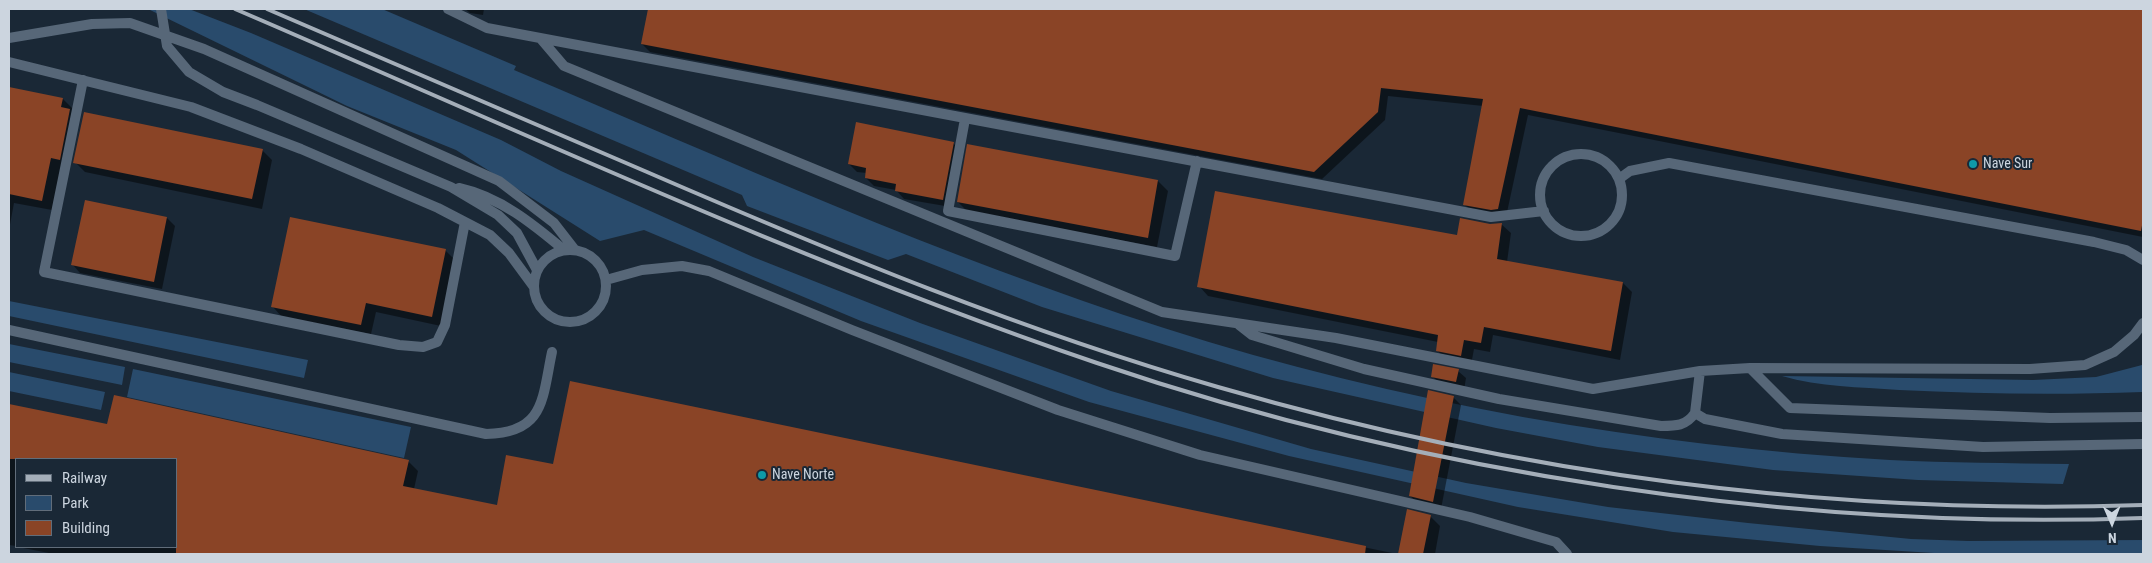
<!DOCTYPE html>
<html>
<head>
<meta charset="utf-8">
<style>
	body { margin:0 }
	#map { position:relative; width:2152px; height:563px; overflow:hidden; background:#1a2836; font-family:"Roboto Condensed",sans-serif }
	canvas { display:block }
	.frame { position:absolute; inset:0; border:10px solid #ccd5df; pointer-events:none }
	.legend { position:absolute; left:15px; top:458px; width:162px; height:90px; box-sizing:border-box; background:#1a2836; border:1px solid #616d7a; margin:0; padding:6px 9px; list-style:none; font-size:15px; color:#ccd5df }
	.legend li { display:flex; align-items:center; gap:10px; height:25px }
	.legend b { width:25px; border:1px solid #616d7a }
	.north { position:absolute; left:2087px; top:498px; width:50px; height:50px; -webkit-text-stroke:4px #1a2836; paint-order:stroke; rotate:179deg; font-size:14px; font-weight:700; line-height:20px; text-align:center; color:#ccd5df }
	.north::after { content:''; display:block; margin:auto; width:18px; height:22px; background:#ccd5df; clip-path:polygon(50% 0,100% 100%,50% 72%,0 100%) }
</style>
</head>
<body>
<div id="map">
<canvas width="2152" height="563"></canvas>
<div class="frame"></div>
<ul class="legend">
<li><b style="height:6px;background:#a4aeb9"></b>Railway</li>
<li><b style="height:14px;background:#294b6c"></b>Park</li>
<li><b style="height:14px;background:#8a4426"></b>Building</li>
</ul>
<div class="north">N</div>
</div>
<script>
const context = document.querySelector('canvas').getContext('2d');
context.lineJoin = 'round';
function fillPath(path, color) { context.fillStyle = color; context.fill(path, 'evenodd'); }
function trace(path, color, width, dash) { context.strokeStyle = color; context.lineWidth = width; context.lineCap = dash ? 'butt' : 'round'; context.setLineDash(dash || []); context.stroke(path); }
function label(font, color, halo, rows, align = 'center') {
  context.font = font + ' "Roboto Condensed",sans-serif'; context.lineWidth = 4; context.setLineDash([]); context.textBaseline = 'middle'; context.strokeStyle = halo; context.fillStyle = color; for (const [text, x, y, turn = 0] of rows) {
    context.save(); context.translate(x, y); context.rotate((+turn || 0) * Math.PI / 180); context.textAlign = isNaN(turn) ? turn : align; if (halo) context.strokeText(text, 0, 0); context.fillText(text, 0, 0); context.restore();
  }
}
const green = new Path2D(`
	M148,9h41l62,24 250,107 60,31 192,86 167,66 191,68 200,58 155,34 142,24 140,16 163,16 57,2 175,-1v14h-193l-130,-8 -147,-14 -155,-25 -229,-51 -200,-54 -228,-81 -217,-91 -44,11 -144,-91 -109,-44z
	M304,9h78l134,57 -2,4c215,91 428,187 650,258 234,75 481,118 726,132 59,3 119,3 179,4l-6,20 -145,-4 -145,-10 -175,-23 -102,-19 -223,-50 -231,-71 -136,-53 -18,6 -141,-54 -5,-11z
	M9,301l299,59 -4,18 -295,-62z
	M9,344l116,23 -3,18 -113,-23z
	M2142,365l1,27c-81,3 -163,2 -244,-2 -40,-3 -79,-3 -117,-14l251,4 63,-3z
	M133,369l278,58 -7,31 -277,-61z
	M9,372l96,20 -4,18 -92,-19z`);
const shadow = new Path2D(`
	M465,9h19l-1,6 -13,-2z
	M649,9h1494v228l-615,-122 -22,102 -34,-5 -8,-8 19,-98 -95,-10 -3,24 -63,59 -672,-127 -8,-8z
	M9,88l54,11 10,10 -21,101 -38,-7 -5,27z
	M953,143l8,8 -10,56 -47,-8 -8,-9 -22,-4 -8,-8 1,-5 -10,-1 -8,-8z
	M262,150l10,10 -10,49 -177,-37 -10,-10z
	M1158,181l10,10 -11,56 -189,-35 -10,-10z
	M167,218l8,8 -13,63 -82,-16 -7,-8z
	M1501,224l10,9 -4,29 116,21 9,9 -12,68 -127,-25 -3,17 -16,-3 -3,16 -25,-5 -9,-10 1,-8 -230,-46 -9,-10 259,-50 32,-11z
	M445,250l10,10 -14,66 -65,-14 -5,22 -89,-17 -9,-10z
	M1458,371l8,7 -2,12 -24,-6 -8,-8z
	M571,383l826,171h-1343l-36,-7h158v-88h-160v87l-7,-1v-140l99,21 300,35 10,10 -4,18 84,17 56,-40z
	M1453,397l8,8 -20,104 -23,-6 -8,-7z
	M1408,511l22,5 10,10 -5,28h-35z`);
const building = new Path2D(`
	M648,9h1495v211l-2,11 -621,-123 -22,101 -7,1 -28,-5 20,-106 -102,-11 -3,24 -64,60 -673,-128z
	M9,87l54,11 -2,9 9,2 -10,51 -9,-2 -9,43 -33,-7z
	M84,112l179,37 -11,50 -179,-36z
	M856,122l98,20 -11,58 -48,-9 1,-7 -31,-6 1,-10 -18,-4z
	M967,144l191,36 -10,58 -191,-36z
	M1215,191l242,44 3,-17 30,6 12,-1 -5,36 126,23 -12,69 -127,-24 -3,16 -17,-3 -3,16 -25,-5 2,-16 -241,-48z
	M85,200l82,17 -13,65 -83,-17z
	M290,217l156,32 -14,68 -66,-14 -5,22 -90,-18z
	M1433,364l26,5 -3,13 -25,-5z
	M570,381l796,165 -1,8h-1189v-95h-167v-55l98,20 7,-29 295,65 -6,26 94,19 9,-50 47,9z
	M1428,390l26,6 -21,106 -24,-6z
	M1407,509l24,6 -8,39h-25z`);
const lane = new Path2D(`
	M161,9l6,37 22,26 34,20 34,13 194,82 47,28 19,18 20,37
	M448,9l39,19 1004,189 53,-6
	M9,38l83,-14 38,-1 74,26 295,132 55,42 21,27
	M541,39l23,27 598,246 174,26 257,51 107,-18 50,-3 280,1 55,-4 29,-13 20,-17 9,-12
	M9,62l182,45 110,42 137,59 52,27 19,18 25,34
	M83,80l-39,192 355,73 24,2 14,-5 8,-17 20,-103
	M965,119l-17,92 227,45 22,-95
	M1540 195a41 41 0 1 1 82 0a41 41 0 1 1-82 0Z
	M1619,179l11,-8 39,-8 425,79 32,8 17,10
	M459,188c41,9 74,36 105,62
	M534 286a36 36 0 1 1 72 0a36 36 0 1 1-72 0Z
	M606,280l36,-10 40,-4 27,5 143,59 206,80 142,45 270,62 86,25 11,12
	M1238,324l14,11 112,34 135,30 162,27c15,0 25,0 34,-13
	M9,330l477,104c59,-1 56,-35 66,-82
	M1750,368l40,40 260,10 93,-1
	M1700,371l-5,42 10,6 77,15 201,13 160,-3`);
const rail = new Path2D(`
	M235,9c285,122 568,254 862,354 326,111 702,168 1046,155
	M267,9c127,54 253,109 380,163 187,81 376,159 571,215 300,87 613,129 925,118`);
const markers = [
	[1973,164,5,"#0f9aa8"],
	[762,475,5,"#0f9aa8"]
];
const poiNames = [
	["Nave Sur",1983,164],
	["Nave Norte",772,475]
];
fillPath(green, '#294b6c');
fillPath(shadow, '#0007');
fillPath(building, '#8a4426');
trace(lane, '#576778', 10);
trace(rail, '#a4aeb9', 4);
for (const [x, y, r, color] of markers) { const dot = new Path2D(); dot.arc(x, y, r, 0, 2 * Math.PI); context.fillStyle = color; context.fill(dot); trace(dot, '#1a2836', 2); }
label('14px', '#ccd5df', '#1a2836', poiNames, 'left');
</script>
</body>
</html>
